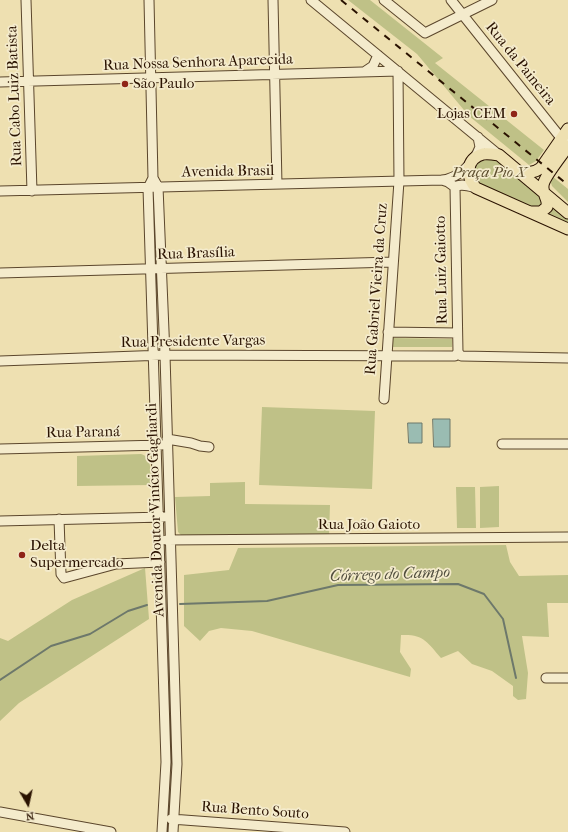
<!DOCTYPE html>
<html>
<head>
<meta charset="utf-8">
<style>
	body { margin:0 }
	#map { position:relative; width:568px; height:832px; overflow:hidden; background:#eee0b1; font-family:"IM FELL French Canon",serif }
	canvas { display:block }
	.north { position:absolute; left:8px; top:784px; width:40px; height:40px; -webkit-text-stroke:3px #f4ebcc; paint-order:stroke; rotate:171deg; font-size:11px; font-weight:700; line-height:16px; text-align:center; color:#2a1200 }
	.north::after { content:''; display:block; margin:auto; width:14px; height:18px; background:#2a1200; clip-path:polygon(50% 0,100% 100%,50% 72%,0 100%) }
</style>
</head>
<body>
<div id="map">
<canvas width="568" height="832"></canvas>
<div class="north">N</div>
</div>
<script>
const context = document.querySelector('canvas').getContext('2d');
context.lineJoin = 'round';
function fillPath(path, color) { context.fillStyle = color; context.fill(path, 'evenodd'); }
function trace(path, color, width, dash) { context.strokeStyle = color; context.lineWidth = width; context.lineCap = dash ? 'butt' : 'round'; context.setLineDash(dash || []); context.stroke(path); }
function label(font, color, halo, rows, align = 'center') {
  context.font = font + ' "IM FELL French Canon",serif'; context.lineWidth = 3.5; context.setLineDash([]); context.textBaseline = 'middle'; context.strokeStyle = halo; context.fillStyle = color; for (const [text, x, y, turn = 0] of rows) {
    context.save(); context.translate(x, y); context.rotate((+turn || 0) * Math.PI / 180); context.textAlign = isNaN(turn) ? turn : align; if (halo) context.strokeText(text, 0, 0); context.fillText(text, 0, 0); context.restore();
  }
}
const green = new Path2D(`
	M348,0h22l73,58 -8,5 109,87 -8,11 -7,4 -60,-49 -52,-62z
	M494,156l74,62v9l-93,-45 -2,-15 5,-7z
	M552,176l16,13v13l-16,-16 -2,-6z
	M393,338l59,1v8h-59z
	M262,407l113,4 -3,78 -113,-4z
	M141,454c12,3 9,20 10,31l-74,1v-30z
	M245,482v22l85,1 -1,30h-148l-3,-3 -3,-35 35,-1v-13z
	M499,486v41l-19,1v-41z
	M456,487h19l1,41h-19z
	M506,545l4,17 9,14 49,-1v28h-21l2,34 -27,-1 6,37 -2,26 -8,1 -5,-4v-10l-21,-15 -20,-7 -14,-13 -17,7c-14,-16 -17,-24 -40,-23l-1,17 11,17 -1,8 -158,-46 -31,-3 -12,3 -9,10 -16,-15v-51l45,-5 9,-22z
	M145,568l4,51 -130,84 -19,18v-83l8,3 64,-41z`);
const water = new Path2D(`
	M433,419h17v28h-16z
	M408,423h14v20h-13z`);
const stream = new Path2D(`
	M180,604l87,-3 71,-16 120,-1 26,10 19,25 13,59
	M0,680l51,-34 39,-12 38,-23 19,-6`);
const minor = new Path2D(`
	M26,0l6,191
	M149,0l4,178 5,9 7,168 12,409 -4,68
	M273,0l4,184
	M311,0l188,155
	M384,0l41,33 67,-33
	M451,0l110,138 5,4
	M364,72l9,-6 5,-11
	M0,82l398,-11
	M153,178l-5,10 18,574 -4,70
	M442,180c17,-2 32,-17 38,-33l-2,-10
	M455,187l3,165
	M455,187c6,-4 14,-1 21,1
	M0,191l442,-11 6,2 7,5
	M0,273l393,-11
	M388,332l69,1
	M458,352l3,4 107,2
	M0,361l165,-6 290,1 3,-4
	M384,399l15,-218 -1,-109
	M167,439l24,4 9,3 9,1
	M502,444h66
	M0,449l162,-4
	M59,519l2,55 3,4 52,-14 44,-2
	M0,521l164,-4
	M166,540l402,-3
	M546,678h22
	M0,812l111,20
	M171,819l174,13`);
const major = new Path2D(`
	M520,172c8,1 14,1 21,-4l27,-39
	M531,212h10l6,-5c2,-8 -5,-13 -4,-21 0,-8 20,-32 25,-40
	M568,213l-69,-58c-6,-1 -11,-2 -16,-1 -18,5 -17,23 -7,34l92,41`);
const rail = new Path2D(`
	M341,0l227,185`);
const markers = [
	[125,84,4,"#8f2418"],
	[514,114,4,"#8f2418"],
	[22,555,4,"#8f2418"]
];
const streetNames = [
	["Rua Nossa Senhora Aparecida",198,63,-2],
	["Rua da Paineira",520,64,51],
	["Rua Cabo Luiz Batista",15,96,-92],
	["Avenida Brasil",228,172,-1],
	["Rua Brasília",196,254,-2],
	["Rua Luiz Gaiotto",442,270,-91],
	["Rua Gabriel Vieira da Cruz",377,289,-86],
	["Rua Presidente Vargas",193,342,-1],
	["Rua Paraná",83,433,-1],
	["Avenida Doutor Vinício Gagliardi",156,510,-92],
	["Rua João Gaioto",369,525],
	["Rua Bento Souto",255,811,4]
];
const poiNames = [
	["São Paulo",133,84],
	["Lojas CEM",506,114,"right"],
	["Delta",30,546],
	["Supermercado",30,563]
];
const parkNames = [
	["Praça Pio X",489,173]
];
const waterNames = [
	["Córrego do Campo",390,575,-2]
];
fillPath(green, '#bfc187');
fillPath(water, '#9abcb2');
trace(water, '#6d786b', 1);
trace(stream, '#6d786b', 2);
trace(minor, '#5b462c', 11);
trace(major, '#2a1200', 13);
trace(minor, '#f4ebcc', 9);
trace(major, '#eee0b1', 11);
trace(rail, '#2a1200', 2, [7, 7]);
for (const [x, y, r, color] of markers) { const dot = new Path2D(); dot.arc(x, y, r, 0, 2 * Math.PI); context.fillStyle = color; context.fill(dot); trace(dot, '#f4ebcc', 1.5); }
label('15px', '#2a1200', '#f4ebcc', streetNames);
label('15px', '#2a1200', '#f4ebcc', poiNames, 'left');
label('italic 15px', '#5e4f2f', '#f4ebcc', parkNames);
label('italic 16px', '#514e3e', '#f4ebcc', waterNames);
</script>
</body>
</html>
